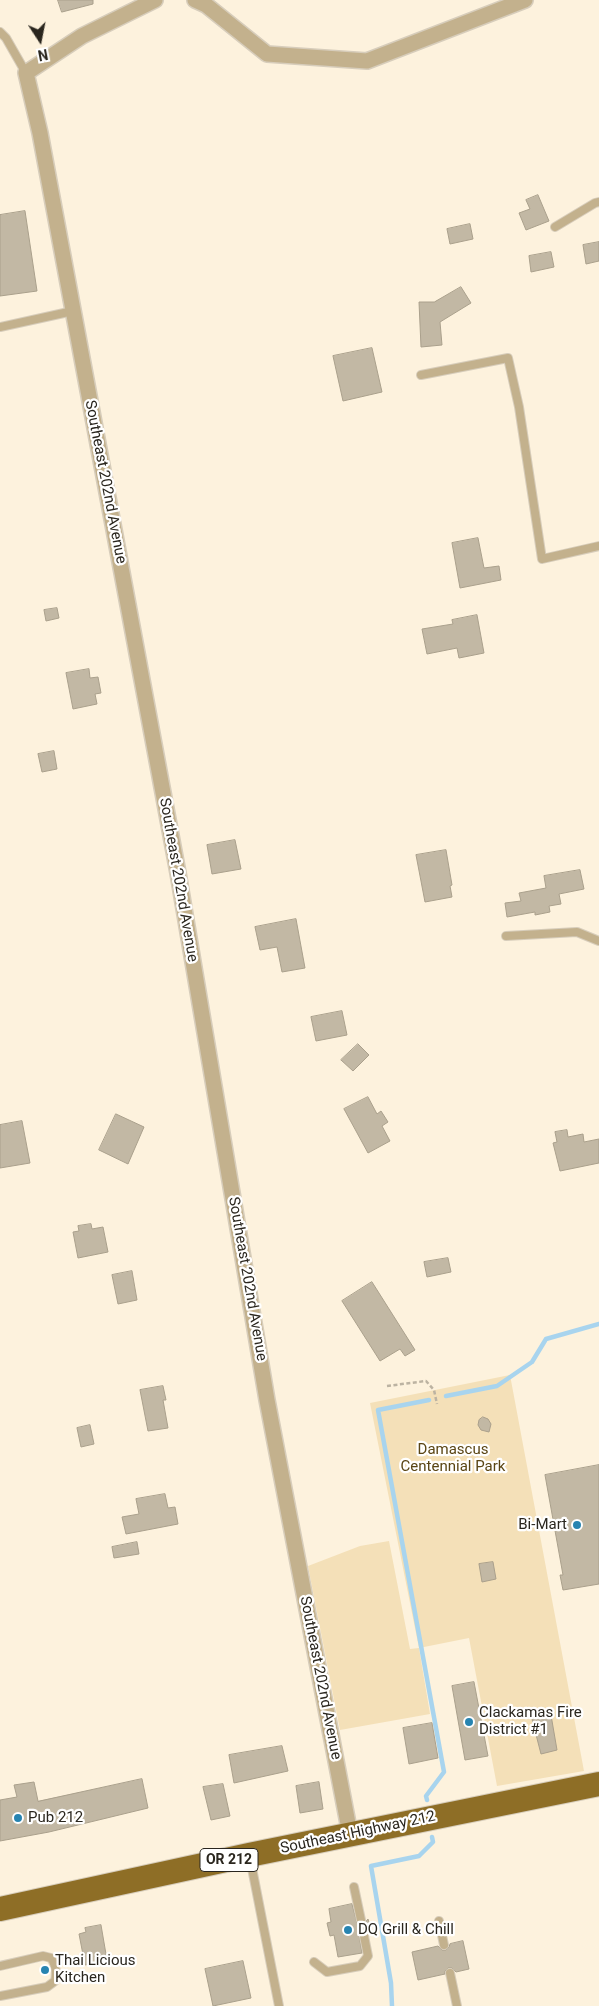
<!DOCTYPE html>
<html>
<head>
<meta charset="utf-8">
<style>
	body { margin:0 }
	#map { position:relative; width:599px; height:2006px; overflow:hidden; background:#fdf2dd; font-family:Roboto,sans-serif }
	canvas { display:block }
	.north { position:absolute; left:15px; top:15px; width:50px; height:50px; -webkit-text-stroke:4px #fff; paint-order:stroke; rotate:169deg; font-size:14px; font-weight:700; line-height:20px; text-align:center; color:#2a261e }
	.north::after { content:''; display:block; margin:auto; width:18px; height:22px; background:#2a261e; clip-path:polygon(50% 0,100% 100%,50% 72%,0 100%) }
</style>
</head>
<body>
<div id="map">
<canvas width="599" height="2006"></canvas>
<div class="north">N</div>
</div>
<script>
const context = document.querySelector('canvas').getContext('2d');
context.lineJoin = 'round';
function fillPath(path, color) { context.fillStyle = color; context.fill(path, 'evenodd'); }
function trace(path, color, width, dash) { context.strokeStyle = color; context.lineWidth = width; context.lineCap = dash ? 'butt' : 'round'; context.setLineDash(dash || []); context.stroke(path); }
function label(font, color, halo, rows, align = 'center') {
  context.font = font + ' Roboto,sans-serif'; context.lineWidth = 4.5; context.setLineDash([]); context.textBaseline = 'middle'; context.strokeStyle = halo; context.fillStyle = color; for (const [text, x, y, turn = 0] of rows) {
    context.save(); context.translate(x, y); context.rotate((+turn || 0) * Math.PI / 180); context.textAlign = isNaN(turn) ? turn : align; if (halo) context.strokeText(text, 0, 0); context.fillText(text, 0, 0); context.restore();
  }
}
const green = new Path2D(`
	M510,1375l74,396 -87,15 -28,-148 -50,10 11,66 -90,16 -32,-164 52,-20 29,-5 21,108 9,-1 -49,-245z`);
const stream = new Path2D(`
	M446,1396l51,-10 35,-24 14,-23 53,-15
	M427,1800l-1,-4 18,-24 -66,-362 51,-10
	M392,2006l-1,-23 -20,-117 48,-10 14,-14 -1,-5`);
const building = new Path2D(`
	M58,0h35v4l-31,8z
	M538,195l11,26 -23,9 -7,-17 11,-4 -4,-9z
	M25,211l12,80 -37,5v-81z
	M470,224l3,15 -23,5 -3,-15z
	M599,242v19l-13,3 -3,-19z
	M551,252l3,15 -23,5 -2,-16z
	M461,287l10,16 -31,19 2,23 -21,2 -2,-45h15z
	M372,348l10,44 -39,9 -10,-45z
	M478,538l6,30 15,-2 2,14 -41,8 -8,-45z
	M57,608l2,10 -13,3 -2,-11z
	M477,615l7,38 -25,5 -2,-10 -30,6 -5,-25 31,-5 -1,-4z
	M89,669l1,9 8,-1 3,16 -6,1 2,10 -24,5 -7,-36z
	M54,751l3,18 -15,3 -4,-18z
	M235,840l6,29 -29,5 -5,-29z
	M446,850l6,35 -2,1 2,11 -27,5 -9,-47z
	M580,870l4,19 -25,5 2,10 -12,2 1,6 -15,3v-3l-28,5 -2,-14 16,-2 -2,-8 27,-5 -2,-12z
	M296,919l9,49 -23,4 -5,-25 -17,3 -5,-23z
	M342,1011l5,24 -31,6 -5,-24z
	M358,1044l11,11 -16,16 -12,-11z
	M368,1097l9,17 4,-3 7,11 -6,4 8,15 -22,12 -24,-44z
	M116,1114l28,13 -16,37 -29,-14z
	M22,1121l8,42 -30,5v-43z
	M567,1130l1,7 15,-3 1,8 15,-3v24l-39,8 -7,-28 4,-1 -2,-10z
	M91,1224l1,5 11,-2 5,25 -30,6 -5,-26 6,-1 -1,-5z
	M448,1258l3,14 -24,5 -3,-15z
	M132,1271l5,29 -19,4 -6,-29z
	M372,1282l43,68 -10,6 -5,-7 -20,12 -38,-60z
	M163,1386l3,14h-3l5,28 -20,3 -8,-41z
	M483,1417l5,2 3,5 -2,8 -8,-2 -3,-5 1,-5z
	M90,1425l4,19 -13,3 -4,-19z
	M599,1465v119l-36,6 -3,-15h3l-18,-100z
	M165,1494l3,14 7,-1 3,17 -52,10 -4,-17 17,-3 -3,-15z
	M137,1542l2,12 -25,4 -2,-11z
	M493,1562l3,17 -14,3 -3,-18z
	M474,1682l14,74 -23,4 -13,-74z
	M551,1715l6,35 -16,4 -9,-35z
	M432,1723l6,35 -29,6 -6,-36z
	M282,1746l6,25 -54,12 -5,-28z
	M142,1779l6,29 -99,24 -49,9v-41l17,-3 -3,-12 20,-3 4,19z
	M319,1782l4,27 -23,4 -4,-27z
	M223,1784l7,32 -19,4 -8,-33z
	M352,1904l5,19 6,2 5,-6 3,10 -9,-4 -4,4 4,24 -24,4 -4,-22 -4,1 -3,-13 4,-1 -2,-13z
	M101,1925l6,35 -22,5 -6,-31 7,-2 -1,-4z
	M463,1941l6,28 -13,3 -4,-4h-4l-3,3v3l-27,6 -6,-28 26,-6 4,4h4l3,-3 1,-3z
	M243,1961l8,37 -38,8 -8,-37z`);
const path = new Path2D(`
	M387,1386l39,-5 8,9 3,14`);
const service = new Path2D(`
	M0,32l6,6 20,35
	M555,227l40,-24 4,-1
	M0,327l73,-16
	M421,375l87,-17 11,49 23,152 57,-13
	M506,936l71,-4 22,9
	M250,1858l29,148
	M354,1887l7,33
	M439,1921l5,24
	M314,1962l13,10 33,-6 8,-10 -5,-25
	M0,1966l43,-10 8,2c5,7 6,14 4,23l-8,6 -47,9
	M450,1973l7,33`);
const minor = new Path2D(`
	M155,0l-73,36 -56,37 14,60 138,740 89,527 83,434
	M195,0l11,5 61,49 100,7 158,-61`);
const trunk = new Path2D(`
	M0,1909l249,-54 350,-71`);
const markers = [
	[577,1525,5,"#2784b1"],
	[469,1722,5,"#2784b1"],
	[18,1818,5,"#2784b1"],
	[348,1930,5,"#2784b1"],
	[45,1970,5,"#2784b1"]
];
const shields = [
	[229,1860,58]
];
const shieldNames = [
	["OR 212",229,1860]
];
const streetNames = [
	["Southeast 202nd Avenue",105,482,79],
	["Southeast 202nd Avenue",178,880,80],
	["Southeast 202nd Avenue",247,1279,80],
	["Southeast 202nd Avenue",320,1678,79],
	["Southeast Highway 212",358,1833,-12]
];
const parkNames = [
	["Damascus",453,1450],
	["Centennial Park",453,1467]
];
const poiNames = [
	["Bi-Mart",567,1525,"right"],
	["Clackamas Fire",479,1713],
	["District #1",479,1730],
	["Pub 212",28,1818],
	["DQ Grill & Chill",358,1930],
	["Thai Licious",55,1961],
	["Kitchen",55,1978]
];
fillPath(green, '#f4e0b8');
trace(stream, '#a8d4ee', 4.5);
fillPath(building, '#c2b8a4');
trace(building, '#aaa08c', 1);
trace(service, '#d7cdbb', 10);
trace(minor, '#d7cdbb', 18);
trace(trunk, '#d7cdbb', 26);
trace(path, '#bcb3a2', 2.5, [4, 2.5]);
trace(service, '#c3b18d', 8);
trace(minor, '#c3b18d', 15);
trace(trunk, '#8e6e26', 24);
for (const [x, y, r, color] of markers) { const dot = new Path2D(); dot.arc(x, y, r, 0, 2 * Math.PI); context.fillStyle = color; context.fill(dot); trace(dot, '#fff', 2); }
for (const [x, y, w] of shields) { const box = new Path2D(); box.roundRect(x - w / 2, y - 11.5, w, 23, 4); context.fillStyle = '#fff'; context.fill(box); trace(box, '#2a261e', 1); }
label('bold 14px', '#2a261e', null, shieldNames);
label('15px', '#2a261e', '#fff', streetNames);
label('15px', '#5a4514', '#fff', parkNames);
label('15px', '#2a261e', '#fff', poiNames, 'left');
</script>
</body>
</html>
